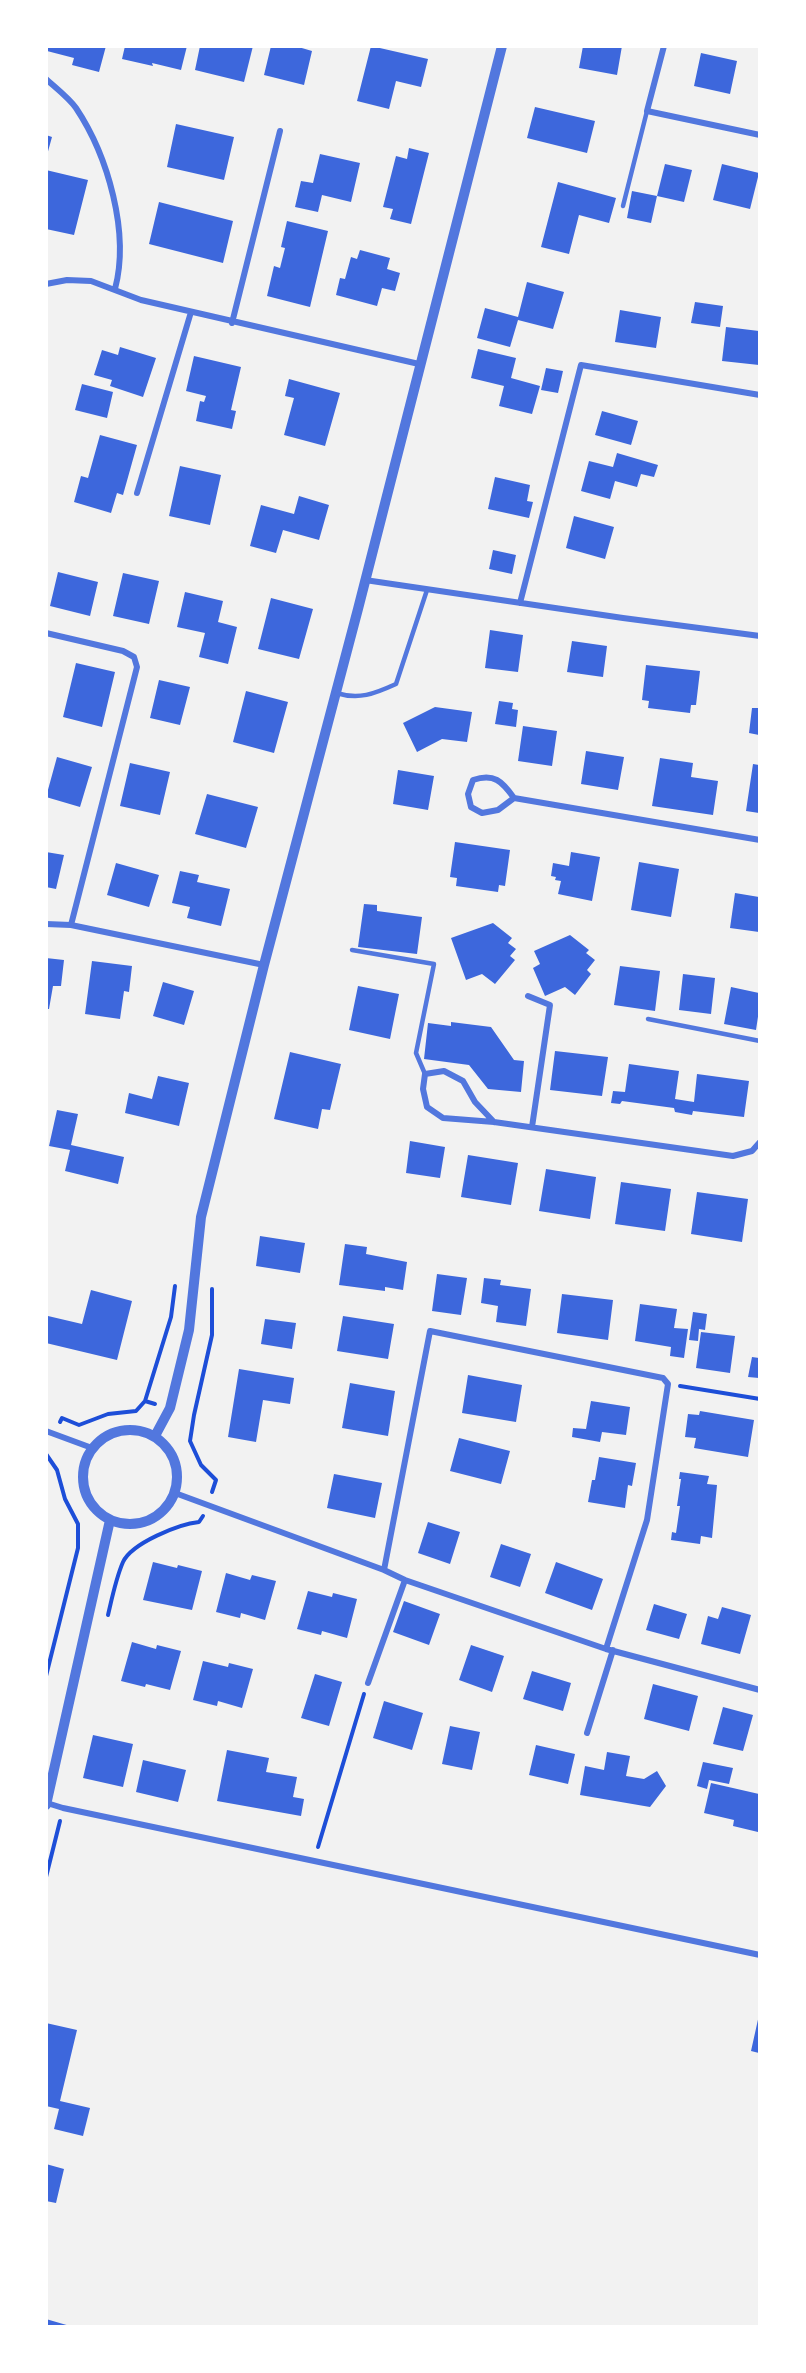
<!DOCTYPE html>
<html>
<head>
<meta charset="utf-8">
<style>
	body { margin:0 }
	#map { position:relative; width:806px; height:2373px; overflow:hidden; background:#f2f2f2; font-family:"Noto Sans",sans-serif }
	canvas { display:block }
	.frame { position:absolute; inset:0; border:48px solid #fff; pointer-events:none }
</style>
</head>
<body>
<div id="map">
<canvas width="806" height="2373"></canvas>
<div class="frame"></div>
</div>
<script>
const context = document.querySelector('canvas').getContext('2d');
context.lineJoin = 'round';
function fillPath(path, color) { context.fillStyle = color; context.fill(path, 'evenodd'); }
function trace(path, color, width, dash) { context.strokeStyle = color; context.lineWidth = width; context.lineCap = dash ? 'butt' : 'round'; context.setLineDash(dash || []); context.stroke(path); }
const building = new Path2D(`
	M48,46h58l-7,26 -27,-7 2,-7 -27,-7z
	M125,46h62l-6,24 -29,-7 1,3 -31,-7z
	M200,46h53l-9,36 -49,-12z
	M271,46h24l17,5 -8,34 -40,-10z
	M371,46l57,13 -7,28 -25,-6 -7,28 -32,-8z
	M583,46h39l-5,29 -38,-7z
	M701,53l36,8 -7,33 -36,-8z
	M535,107l60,14 -8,32 -60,-15z
	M176,124l58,13 -10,43 -57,-13z
	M46,135l6,2 -5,18h-1z
	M409,148l20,5 -18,71 -21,-5 3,-10 -10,-2 13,-51 11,3z
	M320,154l40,9 -9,39 -29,-7 -4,17 -23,-5 6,-26 12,2z
	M665,164l27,6 -8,32 -27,-6z
	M722,164l37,9 -9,36 -37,-9z
	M46,170l42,10 -14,55 -28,-6z
	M558,182l58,16 -7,25 -30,-8 -10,39 -28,-7z
	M632,191l25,5 -6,27 -24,-5z
	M159,202l74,19 -10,42 -74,-19z
	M287,221l41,10 -18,76 -43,-11 7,-30 6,2 5,-20 -4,-1z
	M360,250l30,8 -3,11 13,4 -5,18 -13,-3 -5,18 -41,-11 4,-17 5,1 6,-22 6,2z
	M527,282l37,10 -11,37 -35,-9 -8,27 -33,-9 8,-30 33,9z
	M695,302l28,4 -3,21 -29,-4z
	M620,310l41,7 -5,31 -41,-6z
	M726,327l33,4v34l-37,-4z
	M120,347l36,11 -13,39 -33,-11 2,-6 -18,-5 8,-25 16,5z
	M478,349l38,9 -5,20 29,8 -8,28 -33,-8 5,-20 -33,-8z
	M194,356l47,11 -10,43 5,1 -4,18 -36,-8 4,-20 4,1 2,-6 -20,-5z
	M546,368l17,3 -5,22 -17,-3z
	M289,379l51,14 -15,53 -41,-11 10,-37 -9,-2z
	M82,384l31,8 -6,26 -32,-8z
	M602,411l36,10 -7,24 -36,-10z
	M100,435l37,10 -14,50 -6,-2 -6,20 -37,-11 7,-26 7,2z
	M617,453l41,12 -4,12 -13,-3 -4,13 -22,-6 -5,18 -29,-8 8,-30 24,6z
	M180,466l41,9 -11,50 -41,-9z
	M495,477l35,8 -3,16 6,1 -4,16 -41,-9z
	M299,496l30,9 -10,35 -36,-10 -7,23 -26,-7 11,-41 33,9z
	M574,516l40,11 -9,32 -39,-11z
	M493,550l23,5 -4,19 -23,-5z
	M58,572l40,10 -8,34 -40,-10z
	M123,573l36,8 -10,43 -36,-8z
	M185,592l38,9 -5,21 19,5 -9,37 -29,-7 6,-24 -28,-6z
	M271,598l42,11 -14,50 -41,-10z
	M490,630l33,5 -5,37 -33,-4z
	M572,641l35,5 -4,31 -36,-5z
	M76,663l39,9 -13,55 -39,-10z
	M646,665l54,6 -4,34h-5l-1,8 -42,-5 1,-7 -7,-1z
	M159,680l31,7 -10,38 -30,-7z
	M246,691l42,11 -14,51 -41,-11z
	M499,701l14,2 -1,6 6,1 -2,17 -21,-3z
	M435,707l37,5 -5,30 -25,-3 -25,13 -14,-29z
	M752,708h7v27l-10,-2z
	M523,726l34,5 -5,35 -34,-5z
	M586,751l38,6 -6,33 -37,-6z
	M57,757l35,10 -12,40 -34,-10z
	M660,758l33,5 -2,14 27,4 -5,34 -61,-9z
	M130,763l40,9 -10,43 -40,-9z
	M753,764l6,1v48l-13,-2z
	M398,770l36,6 -6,34 -35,-6z
	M207,794l51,13 -12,41 -51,-14z
	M455,842l55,8 -5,36 -6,-1 -1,7 -42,-6 1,-8 -7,-1z
	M46,852l18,3 -8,34 -10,-2z
	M571,852l29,5 -8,44 -34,-7 3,-13 -6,-1 1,-3 -5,-1 2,-13 16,3z
	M639,862l40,7 -8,48 -40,-7z
	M116,863l43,12 -10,32 -42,-12z
	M180,871l19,4 -2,7 33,7 -9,37 -34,-8 3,-11 -18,-4z
	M735,893l24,4v35l-29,-4z
	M364,904l13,1v6l45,6 -5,37 -59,-7z
	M493,923l19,15 -4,5 8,6 -6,7 5,4 -20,24 -13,-10 -16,6 -15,-42z
	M570,935l19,15 -3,3 9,7 -8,10 4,4 -16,21 -10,-8 -20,9 -12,-28 7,-4 -6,-13z
	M46,958l18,2 -3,26h-8l-4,23h-3z
	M92,961l40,5 -3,26 -5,-1 -4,28 -35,-5z
	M620,966l40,5 -5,40 -41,-6z
	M683,974l32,4 -4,36 -32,-4z
	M163,982l31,9 -10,34 -31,-9z
	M358,986l41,8 -9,45 -41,-9z
	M731,987l28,6v17l-3,20 -32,-6z
	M451,1022l40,5 23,33 10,1 -3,31 -33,-3 -19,-24 -45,-6 4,-36 23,3z
	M555,1051l53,6 -6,39 -52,-6z
	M290,1052l51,12 -11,46 -8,-1 -4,20 -44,-10z
	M629,1064l50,7 -4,28 19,3 3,-28 52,7 -5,36 -51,-6 -1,4 -17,-3 -1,-4 -52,-7 -2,3 -9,-1 2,-12 12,1z
	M158,1076l31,7 -10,43 -54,-13 4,-20 23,6z
	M57,1110l21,4 -7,31 53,12 -6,27 -53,-13 5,-21 -21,-4z
	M410,1141l35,6 -5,31 -34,-5z
	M468,1155l50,8 -7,42 -50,-8z
	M546,1169l50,8 -6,42 -51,-8z
	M621,1182l50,7 -6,42 -50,-7z
	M697,1192l51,7 -6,43 -51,-8z
	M260,1236l45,7 -5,30 -44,-7z
	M345,1244l22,3 -1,7 41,8 -4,28 -18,-3v4l-46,-6z
	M437,1274l30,4 -6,37 -29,-4z
	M484,1278l17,2 -1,5 31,4 -5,37 -30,-4 2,-16 -17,-3z
	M91,1290l41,11 -15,59 -71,-17 2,-27 34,8z
	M562,1294l51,6 -5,40 -51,-7z
	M640,1304l37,5 -3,19 14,1 -4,29 -14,-2 1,-9 -36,-6z
	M693,1312l14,2 -2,16 -6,-1 -1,12 -9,-1z
	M343,1316l51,8 -6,35 -51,-8z
	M265,1319l31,4 -4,26 -31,-5z
	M701,1332l34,4 -5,37 -34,-5z
	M752,1357l7,1v20l-11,-1z
	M239,1369l55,9 -4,26 -27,-4 -7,42 -28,-5z
	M468,1375l54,10 -6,37 -54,-9z
	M350,1383l45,8 -7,45 -46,-8z
	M591,1401l39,6 -4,28 -24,-3 -2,10 -28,-5 1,-9 13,1z
	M700,1411l54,9 -6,37 -54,-9 2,-10 -11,-1 3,-23 11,1z
	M459,1438l51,13 -9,33 -51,-13z
	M599,1457l37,6 -4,23 -4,-1 -3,23 -37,-6 4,-22h3z
	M680,1472l29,4 -2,8 10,1 -5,53 -11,-2 -1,8 -29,-4 1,-8 4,1 4,-27h-3l4,-27h-2z
	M334,1474l48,9 -7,35 -48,-10z
	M428,1522l32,10 -10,32 -32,-11z
	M501,1544l30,10 -11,33 -30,-10z
	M153,1562l24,6 1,-3 24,6 -10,39 -49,-10z
	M556,1562l47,17 -11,31 -47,-17z
	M226,1573l24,7 2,-5 24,6 -11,39 -24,-7 -1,5 -24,-6z
	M308,1591l24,6 1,-4 24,6 -10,39 -25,-7 -1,4 -24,-6z
	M404,1601l36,13 -11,31 -36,-13z
	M654,1604l33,10 -8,25 -33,-9z
	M722,1607l29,8 -11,39 -39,-10 7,-28 10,3z
	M132,1642l24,7 1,-4 24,6 -11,39 -24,-6 -1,3 -24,-6z
	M471,1645l33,11 -12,36 -33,-12z
	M203,1661l25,6 1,-4 24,6 -11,39 -24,-7 -1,5 -24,-6z
	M532,1671l39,12 -8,28 -40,-12z
	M315,1674l27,8 -13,44 -28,-8z
	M653,1684l45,12 -9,35 -45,-12z
	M384,1701l39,12 -11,37 -39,-12z
	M723,1707l30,8 -10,36 -30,-7z
	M450,1726l30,6 -8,38 -30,-6z
	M93,1735l40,9 -10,43 -40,-9z
	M536,1745l39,9 -7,30 -39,-9z
	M227,1750l42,8 -3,14 31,5 -4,20 11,2 -3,17 -84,-15z
	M607,1752l23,4 -4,20 18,3 13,-8 9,15 -16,21 -70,-12 5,-29 19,4z
	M143,1760l43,10 -8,32 -42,-10z
	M703,1762l30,6 -4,16 -20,-4 -2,9 -10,-3z
	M711,1783l48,11 -1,38 -25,-6 1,-6 -30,-7z
	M759,2015v38l-8,-2z
	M46,2023l31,7 -17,71 30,7 -7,28 -29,-7 5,-20 -13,-3z
	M46,2164l18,5 -8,34 -10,-2z
	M46,2319l24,7h-24z`);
const path = new Path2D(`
	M212,1289v46l-18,80 -4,26 11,24 15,15 -4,12
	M680,1386l80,13
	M145,1401l26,-84 4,-31
	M60,1422l2,-4 17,7 29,-11 28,-3 9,-10 10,3
	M46,1454l11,16 8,29 13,25v24l-32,128
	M108,1615c4,-17 8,-37 15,-53 9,-19 56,-38 76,-40l4,-6
	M318,1847l46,-153
	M46,1877l14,-56`);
const service = new Path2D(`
	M623,206l24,-95
	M336,693c23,7 38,1 60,-9l31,-94
	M352,950l82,14 -18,89 9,21
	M648,1019l112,22`);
const minor = new Path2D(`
	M664,46l-17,65 113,24
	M46,79c10,9 23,19 30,29 32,48 54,125 39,181
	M46,284l21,-4 24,1 50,19 278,64
	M232,323l48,-192
	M137,493l54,-181
	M365,580l258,38 137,18
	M520,603l61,-238 179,30
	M46,633l77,18 11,6 3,10 -66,258
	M514,798c-12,-17 -20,-25 -41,-18l-5,14 3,13 11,6 16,-3 16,-12 246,42
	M46,924l25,1 193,40
	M528,996l22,9 -18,122
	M494,1122l-19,-20 -12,-21 -19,-10 -19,3 -2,15 4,18 16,11 51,4 239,34 19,-5 8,-9
	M46,1431l46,17
	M175,1493l209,77 21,10 201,69 154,41
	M384,1570l46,-239 233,47 5,6 -21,136 -41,129
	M368,1683l37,-103
	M587,1733l26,-83
	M47,1803l16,5 697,147`);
const tertiary = new Path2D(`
	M83 1477a47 47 0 1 1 94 0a47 47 0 1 1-94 0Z
	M155,1436l15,-28 19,-78 12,-113 63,-252 94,-356 144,-563
	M46,1805l64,-285`);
fillPath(building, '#3d67dc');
trace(path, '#1d4ed8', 4);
trace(service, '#5277de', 4.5);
trace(minor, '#5277de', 6);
trace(tertiary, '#5277de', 10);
</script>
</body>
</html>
